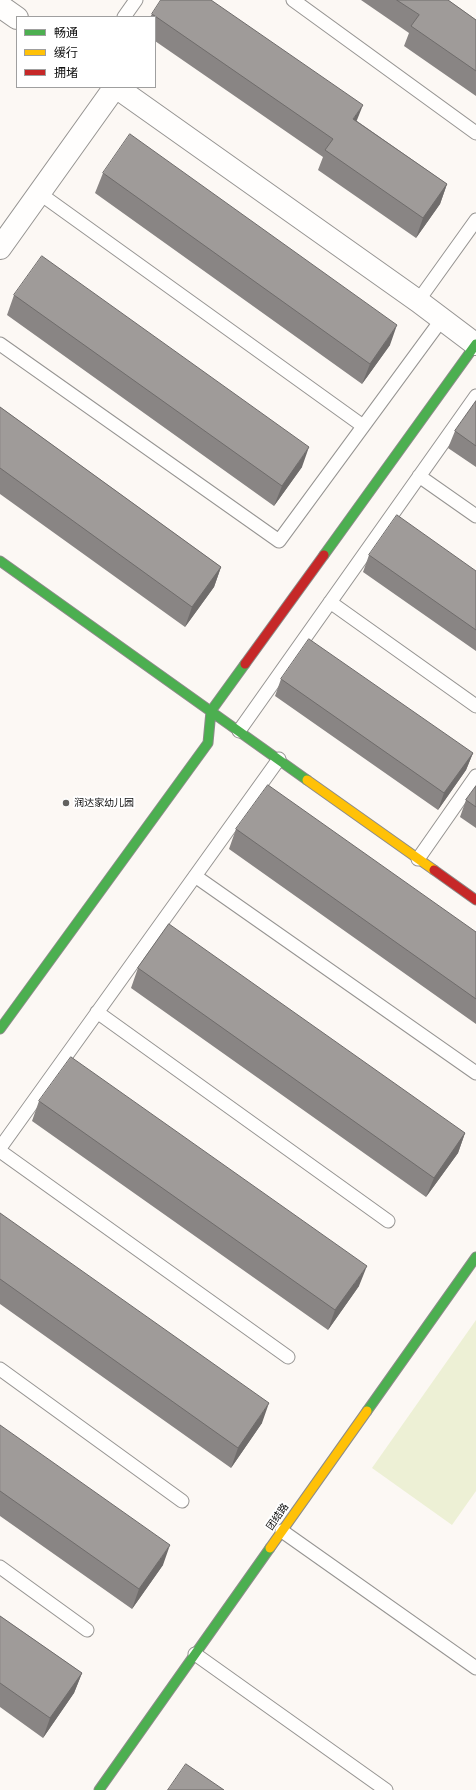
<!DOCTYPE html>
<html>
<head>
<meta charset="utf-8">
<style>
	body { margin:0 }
	#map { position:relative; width:476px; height:1790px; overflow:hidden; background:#fcf8f4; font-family:"Times New Roman","Noto Sans SC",serif }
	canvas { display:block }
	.legend { position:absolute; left:16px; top:16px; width:140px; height:72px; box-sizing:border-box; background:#fff; border:1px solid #9f9f9f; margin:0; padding:5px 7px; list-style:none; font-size:12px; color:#0f0f0f }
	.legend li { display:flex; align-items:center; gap:8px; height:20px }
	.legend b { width:20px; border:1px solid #9f9f9f }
</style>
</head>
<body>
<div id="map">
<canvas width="476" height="1790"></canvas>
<ul class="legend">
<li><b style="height:5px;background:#4caf50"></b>畅通</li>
<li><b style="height:5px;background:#ffc107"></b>缓行</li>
<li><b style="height:5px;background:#c62828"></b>拥堵</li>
</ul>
</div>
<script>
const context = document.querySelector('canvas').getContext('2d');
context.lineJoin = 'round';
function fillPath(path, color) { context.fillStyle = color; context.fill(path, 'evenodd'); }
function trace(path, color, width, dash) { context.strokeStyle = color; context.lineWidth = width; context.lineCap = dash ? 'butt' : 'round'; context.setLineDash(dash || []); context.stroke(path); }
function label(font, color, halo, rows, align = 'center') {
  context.font = font + ' "Times New Roman","Noto Sans SC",serif'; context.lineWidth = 4; context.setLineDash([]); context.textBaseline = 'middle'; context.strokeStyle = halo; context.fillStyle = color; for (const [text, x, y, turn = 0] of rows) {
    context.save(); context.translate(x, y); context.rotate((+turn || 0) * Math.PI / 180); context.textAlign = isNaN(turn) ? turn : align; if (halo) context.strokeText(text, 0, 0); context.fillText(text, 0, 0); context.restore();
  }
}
const green = new Path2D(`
	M476,1320v171l-24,34 -80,-57z`);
const lane = new Path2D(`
	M293,0l183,133
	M124,17l12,-17
	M39,193l324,233
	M418,301l58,-81
	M0,344l279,197 163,-222
	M419,476l57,40
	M330,602l146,104
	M239,731l237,-335
	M418,859l58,-83
	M195,876l281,197
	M97,1012l291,209
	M0,1148l279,-389
	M0,1151l288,206
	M0,1369l182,132
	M282,1531l194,137
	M0,1567l87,63
	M195,1654l191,136`);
const street = new Path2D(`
	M0,6l17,12
	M116,87l302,214 57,43
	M0,248l115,-161`);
const fast = new Path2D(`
	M324,555l152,-211
	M0,561l307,219
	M0,1029l208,-286 3,-32 34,-47
	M367,1411l109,-154
	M99,1790l171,-242`);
const slow = new Path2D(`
	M307,780l127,90
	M270,1548l97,-137`);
const jam = new Path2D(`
	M245,664l79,-109
	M434,870l42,30`);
const wall = new Path2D(`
	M361,0h87l28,20v76l-72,-50 5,-13z
	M152,14l205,107 90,63 -7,20 -24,34 -98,-68 5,-13 -168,-116v-24h-5z
	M103,173l287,172 -28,39 -267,-191z
	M14,295l288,172 -28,39 -267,-191z
	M476,401v66l-28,-19 7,-17z
	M0,407l221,160 -7,20 -29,40 -185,-133z
	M369,555l107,16v80l-113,-79z
	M281,679l192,74 -7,17 -28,40 -163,-114z
	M476,786v42l-16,-11 6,-17z
	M236,829l240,103v92l-247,-175z
	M138,968l327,165 -7,20 -32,44 -295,-209z
	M39,1101l320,185 -31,44 -296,-209z
	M0,1213l262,210 -31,45 -231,-164z
	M0,1425l163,140 -31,44 -132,-93z
	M0,1616l82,57 -8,20 -31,45 -43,-31z`);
const shadedWall = new Path2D(`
	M363,105l-8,20 -2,-6z
	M447,184l-7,20 -24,34 7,-20z
	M397,325l-7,20 -28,39 8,-20z
	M309,447l-7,20 -28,39 8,-20z
	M221,567l-7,20 -29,40 7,-20z
	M473,753l-7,17 -28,40 6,-17z
	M465,1133l-7,20 -32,44 8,-19z
	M367,1266l-8,20 -31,44 7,-20z
	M269,1403l-7,20 -31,45 7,-20z
	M170,1545l-7,20 -31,44 7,-20z
	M82,1673l-8,20 -31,45 7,-20z`);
const building = new Path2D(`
	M161,0h50l152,105 -10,14 94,65 -24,34 -98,-68 8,-11 -181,-125z
	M397,0h51l28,20v51l-65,-45 8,-11z
	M130,134l267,191 -27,39 -267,-191z
	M42,256l267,191 -27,39 -268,-191z
	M476,401v45l-21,-15z
	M0,407l221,160 -29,40 -192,-139z
	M397,515l79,56v59l-107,-75z
	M309,639l164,114 -29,40 -163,-114z
	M268,785l208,147v67l-240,-170z
	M476,786v21l-10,-7z
	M169,924l296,209 -31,45 -296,-210z
	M71,1057l296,209 -32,44 -296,-209z
	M0,1213l269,190 -31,45 -238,-169z
	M0,1425l170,120 -31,44 -139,-98z
	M0,1616l82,57 -32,45 -50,-35z
	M186,1764l38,26h-56z`);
const markers = [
	[66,803,4,"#62615f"]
];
const poiNames = [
	["润达家幼儿园",74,803]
];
const streetNames = [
	["团结路",278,1517,-55]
];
fillPath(green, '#edf0d5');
trace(lane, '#969492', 15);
trace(street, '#969492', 24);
trace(fast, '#8c8b89', 11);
trace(slow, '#8c8b89', 11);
trace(jam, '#8c8b89', 11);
trace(lane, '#fffefd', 13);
trace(street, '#fffefd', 22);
trace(fast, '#4caf50', 9);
trace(slow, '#ffc107', 9);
trace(jam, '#c62828', 9);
fillPath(wall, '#898584');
fillPath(shadedWall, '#6f6c6b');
fillPath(building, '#9f9b99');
trace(building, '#6f6c6b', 1);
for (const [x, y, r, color] of markers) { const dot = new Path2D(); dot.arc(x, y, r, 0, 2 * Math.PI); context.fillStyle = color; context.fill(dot); trace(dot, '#fff', 1.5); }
label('10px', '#0f0f0f', '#fff', poiNames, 'left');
label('10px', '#0f0f0f', '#fff', streetNames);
</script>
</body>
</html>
